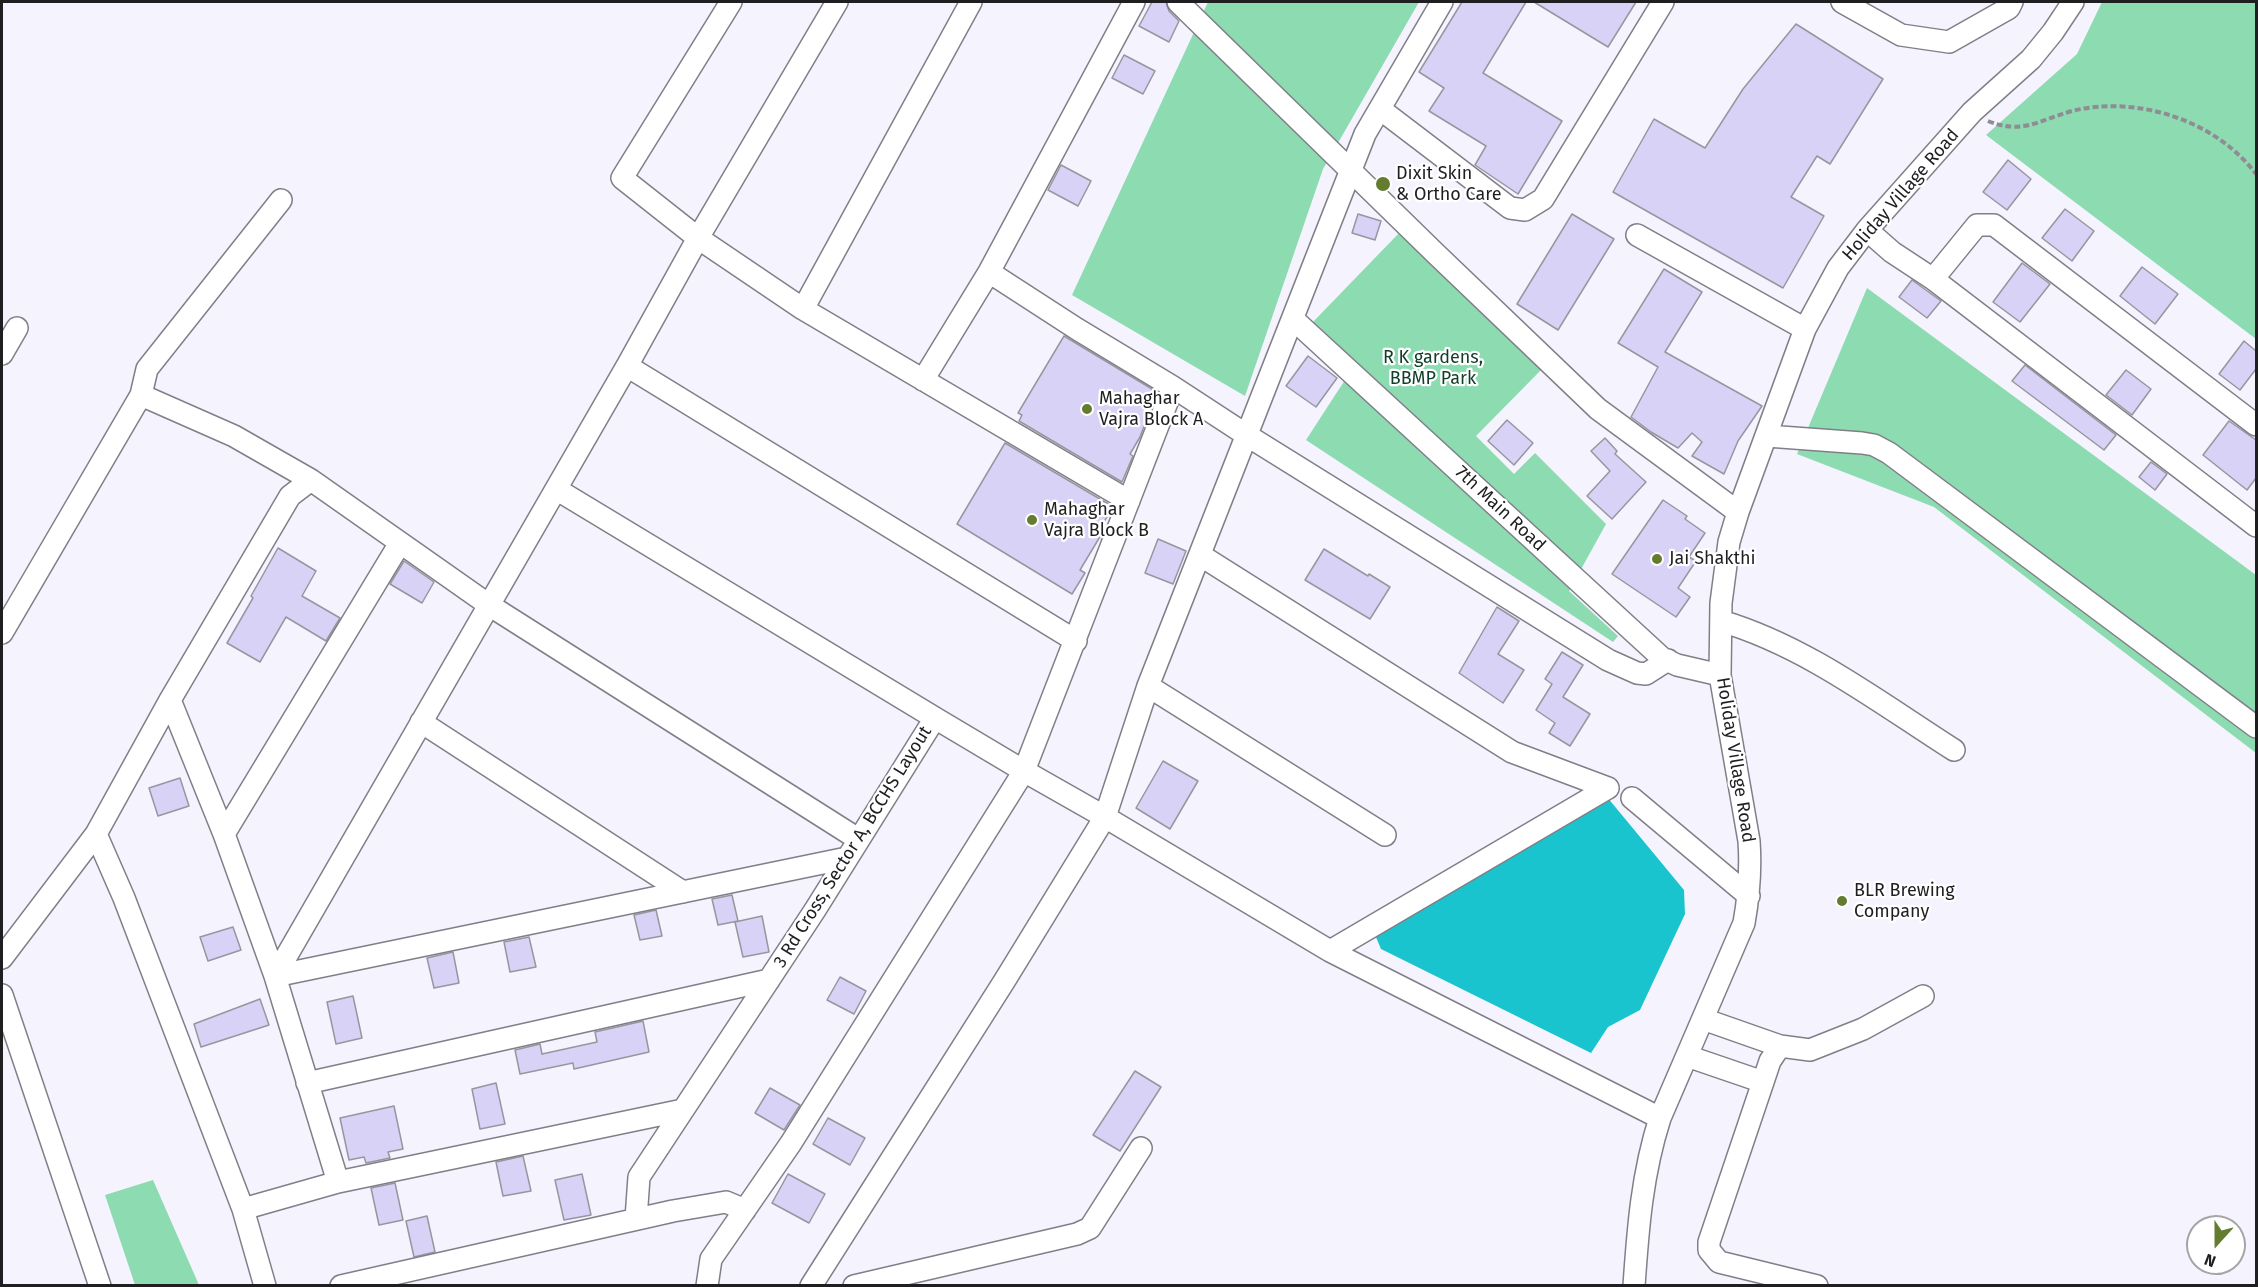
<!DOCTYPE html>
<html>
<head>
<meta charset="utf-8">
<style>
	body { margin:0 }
	#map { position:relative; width:2258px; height:1287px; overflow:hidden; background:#f5f3fd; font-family:"Fira Sans",sans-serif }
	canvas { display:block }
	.frame { position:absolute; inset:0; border:3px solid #1f1f22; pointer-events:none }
	.north { position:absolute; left:2186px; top:1215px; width:60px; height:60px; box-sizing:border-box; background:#fff; border:2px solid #a5a5a7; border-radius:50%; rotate:201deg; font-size:16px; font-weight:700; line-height:24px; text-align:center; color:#1f1f22 }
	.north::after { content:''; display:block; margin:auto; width:21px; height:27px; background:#637c2f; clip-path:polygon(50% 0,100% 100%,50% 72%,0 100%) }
</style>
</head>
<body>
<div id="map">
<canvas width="2258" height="1287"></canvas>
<div class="frame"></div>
<div class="north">N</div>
</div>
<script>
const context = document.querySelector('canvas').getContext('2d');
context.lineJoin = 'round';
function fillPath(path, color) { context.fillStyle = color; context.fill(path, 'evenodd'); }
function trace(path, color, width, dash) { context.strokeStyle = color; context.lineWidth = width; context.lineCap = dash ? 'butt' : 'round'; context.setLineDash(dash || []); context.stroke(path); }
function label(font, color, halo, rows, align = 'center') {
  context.font = font + ' "Fira Sans",sans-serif'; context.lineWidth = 4.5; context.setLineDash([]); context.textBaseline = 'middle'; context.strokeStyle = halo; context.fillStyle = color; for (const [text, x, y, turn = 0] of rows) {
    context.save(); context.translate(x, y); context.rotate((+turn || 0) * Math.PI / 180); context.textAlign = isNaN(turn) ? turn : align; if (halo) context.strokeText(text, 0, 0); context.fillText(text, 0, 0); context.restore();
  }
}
const green = new Path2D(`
	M1208,2h211l-96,167 -78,227 -173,-101z
	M2102,2h154v337l-270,-204 91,-81z
	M1402,230l141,138 -67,68 38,38 21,-21 71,71 -37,67 49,45 -5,6 -307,-202 50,-77 -44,-40z
	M1867,288l389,287v178l-322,-246 -137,-53z
	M153,1180l46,105h-64l-30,-90z`);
const water = new Path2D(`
	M1607,797l77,93 1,24 -45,96 -32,17 -17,26 -210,-104 -8,-19z`);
const building = new Path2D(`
	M1152,2h14l3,9 10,10 -10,21 -30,-16z
	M1462,2h64l-43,71 79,48 -44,73 -43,-29 11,-19 -57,-35 15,-23 -25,-16z
	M1534,2h102l-28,45z
	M1796,24l87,55 -53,85 -13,-8 -26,41 33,19 -41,72 -170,-96 41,-73 51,29 38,-59z
	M1124,55l31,16 -12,23 -31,-16z
	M2008,160l23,19 -24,31 -24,-18z
	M1061,165l30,16 -13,25 -30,-16z
	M2065,209l29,22 -22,30 -30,-23z
	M1358,214l23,7 -6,19 -23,-7z
	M1572,214l42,25 -56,91 -41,-26z
	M2022,263l28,21 -30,38 -27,-20z
	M2142,267l36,27 -23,30 -35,-28z
	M1664,269l38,23 -37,60 97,54 -24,35 -14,33 -32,-18 10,-14 -10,-9 -14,15 -27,-16 -20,-15 27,-50 -40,-24z
	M1912,280l29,21 -14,17 -28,-21z
	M1064,336l93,56 -17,45 -10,17 3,2 -11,26 -103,-61 3,-6 -4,-2z
	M2244,341l12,10v18l-16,21 -21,-16z
	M1308,356l29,22 -21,29 -30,-21z
	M2025,365l91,70 -12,15 -92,-69z
	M2126,370l25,19 -19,26 -26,-20z
	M1507,420l26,23 -19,22 -26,-24z
	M2229,421l27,19v38l-9,12 -44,-35z
	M1605,438l12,13 -2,3 31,28 -34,37 -25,-23 23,-25 -19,-20z
	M1005,443l105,62 -5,8 3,2 -10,17 3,3 -21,35 5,3 -13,21 -115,-70z
	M2151,462l16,12 -12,16 -16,-13z
	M1663,500l24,16 -2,3 20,14 -16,24 7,4 -18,27 12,9 -14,20 -64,-43z
	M1158,539l28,12 -13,33 -28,-11z
	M278,548l38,23 -14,25 38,22 -14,23 -40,-24 -26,45 -33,-19 26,-45 -2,-2z
	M1324,549l44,27 1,-2 21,13 -20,32 -65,-39z
	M404,561l30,21 -12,21 -32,-19z
	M1497,607l22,14 -21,33 26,16 -21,33 -44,-30z
	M1562,652l21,13 -20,32 27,17 -20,32 -21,-13 6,-10 -19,-13 16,-26 -7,-5z
	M1163,761l35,20 -28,48 -34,-21z
	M180,778l9,28 -31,10 -9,-28z
	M732,895l6,26 -20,4 -6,-26z
	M656,910l6,26 -22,4 -6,-25z
	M762,916l7,36 -26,5 -8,-35z
	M233,927l8,23 -33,11 -8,-24z
	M529,937l7,30 -26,5 -6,-30z
	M453,952l6,31 -25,5 -7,-30z
	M840,977l26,14 -12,23 -27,-14z
	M353,996l9,42 -26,6 -9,-42z
	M260,999l9,26 -68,22 -7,-23z
	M643,1021l6,31 -75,17 -1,-6 -53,11 -5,-24 25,-6 2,10 55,-12 -2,-10z
	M1135,1071l26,16 -41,64 -27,-16z
	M496,1083l9,41 -25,5 -8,-40z
	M770,1088l30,17 -16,25 -29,-17z
	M394,1106l9,43 -15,3 2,6 -24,5 -2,-6 -15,3 -9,-42z
	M828,1118l37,20 -15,27 -37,-21z
	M523,1156l8,35 -28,5 -7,-34z
	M582,1174l9,41 -27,5 -9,-40z
	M788,1174l37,20 -16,29 -37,-20z
	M395,1183l8,37 -24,5 -8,-37z
	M427,1216l8,36 -21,5 -8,-36z`);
const path = new Path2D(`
	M1988,121c34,14 52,-1 84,-10 65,-16 143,9 184,63`);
const minor = new Path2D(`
	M731,2l-109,176 76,60 -71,128 449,275
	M971,2l-168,307 326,192
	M1178,2l257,251 163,156 140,103
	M1442,2l-77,132 -217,552 -43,131 225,134 330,167
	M1842,2l59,33 48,7 60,-34 3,-6
	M1380,109l130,99 15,2 18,-11 120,-197
	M1867,230l25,22 41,27 323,247
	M1637,235l168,94
	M1933,279l44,-54h17l262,200
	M803,309l-105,-71 139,-236
	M1293,319l369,339 15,7 43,10
	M2,354l15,-26
	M627,366l-352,610 63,206 345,-72
	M923,380l66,-108
	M1173,387l75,49 360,224 29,13 9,1 22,-14
	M141,395l93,41 77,44
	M1767,436l95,7 12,2 15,8 367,274
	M556,489l379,229
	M1200,555l312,197 96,36
	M1721,621c85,25 159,82 233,129
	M2,633l139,-238 6,-26 134,-169
	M1148,686l237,149
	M170,700l54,134 51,142 572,-118
	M421,722l262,170
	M1632,798l117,98
	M96,834l74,-134 120,-204 21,-16 178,125 369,234
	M224,834l176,-291
	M1330,951l278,-163
	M2,958l94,-124 28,64 119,311 22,77
	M2,995l98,291
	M1703,1019l77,27
	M1687,1056l76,26
	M307,1083l462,-103
	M243,1209l95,-27
	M636,1219l3,-42 176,-267 120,-192 89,53 149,-384 -96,-58 -88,-57 145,-270
	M341,1286l332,-75 53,-9 19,8
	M707,1286l4,-27 80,-116 233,-372 81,46 -100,163 -194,306
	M854,1286l223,-52 13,-6 51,-80
	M1634,1286c4,-58 8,-112 26,-168l84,-195c5,-28 7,-54 5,-82l-29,-166 1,-72 8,-61 9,-30 67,-183 33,-61 29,-38 105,-118 59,-53 22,-27 20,-30
	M1817,1286l-98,-24 -10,-12v-8l54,-160 7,-21 10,-15 30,4 53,-21 60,-33`);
const markers = [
	[1383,184,8,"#637c2f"],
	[1087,409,6,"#637c2f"],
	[1032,520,6,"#637c2f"],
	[1657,559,6,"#637c2f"],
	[1842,901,6,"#637c2f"]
];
const poiNames = [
	["Dixit Skin",1396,174],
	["& Ortho Care",1396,195],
	["Mahaghar",1099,399],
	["Vajra Block A",1099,420],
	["Mahaghar",1044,510],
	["Vajra Block B",1044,531],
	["Jai Shakthi",1669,559],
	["BLR Brewing",1854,891],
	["Company",1854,912]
];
const streetNames = [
	["Holiday Village Road",1901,195,-49],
	["7th Main Road",1500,509,43],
	["Holiday Village Road",1735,760,81],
	["3 Rd Cross, Sector A, BCCHS Layout",853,847,-58]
];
const parkNames = [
	["R K gardens,",1433,358],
	["BBMP Park",1433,379]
];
fillPath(green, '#8ddbb1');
fillPath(water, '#19c4ce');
fillPath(building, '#d7d2f6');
trace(building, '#97969f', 1.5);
trace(minor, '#807f88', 24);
trace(path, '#8e8d93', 4, [6, 3]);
trace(minor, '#fff', 21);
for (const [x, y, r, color] of markers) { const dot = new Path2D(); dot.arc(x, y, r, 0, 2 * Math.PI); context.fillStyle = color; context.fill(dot); trace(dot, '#fff', 2); }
label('18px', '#1f1f22', '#fff', poiNames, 'left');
label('18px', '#1f1f22', '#fff', streetNames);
label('18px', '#103e29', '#fff', parkNames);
</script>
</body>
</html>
